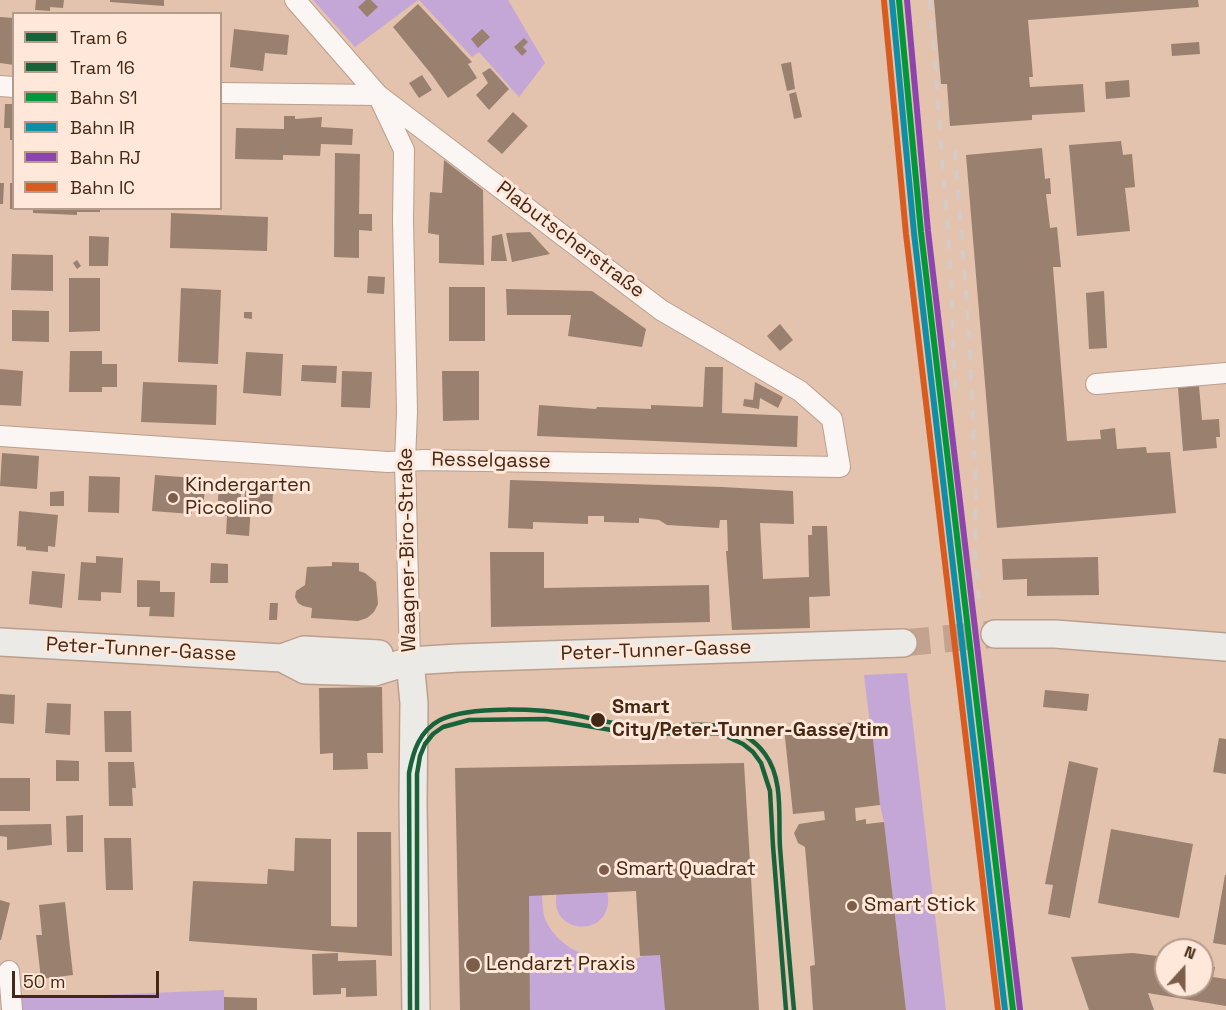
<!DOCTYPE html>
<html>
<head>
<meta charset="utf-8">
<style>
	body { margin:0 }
	#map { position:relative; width:1226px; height:1010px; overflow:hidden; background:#e3c2ae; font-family:"Space Grotesk",sans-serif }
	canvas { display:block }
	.legend { position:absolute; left:12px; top:12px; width:210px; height:198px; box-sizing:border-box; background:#ffe7d9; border:2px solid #b49b8a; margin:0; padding:8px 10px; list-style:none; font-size:18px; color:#442814 }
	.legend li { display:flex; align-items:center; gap:12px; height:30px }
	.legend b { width:30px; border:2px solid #b49b8a }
	.north { position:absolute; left:1154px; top:938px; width:60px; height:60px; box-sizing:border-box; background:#ffe7d9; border:2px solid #b49b8a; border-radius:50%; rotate:21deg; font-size:16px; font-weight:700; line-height:24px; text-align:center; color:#442814 }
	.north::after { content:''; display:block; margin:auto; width:21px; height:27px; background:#7c5e4a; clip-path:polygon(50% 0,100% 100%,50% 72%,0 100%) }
	.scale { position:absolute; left:12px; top:971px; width:147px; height:27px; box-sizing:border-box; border:3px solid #442814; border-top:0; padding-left:8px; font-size:18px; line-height:21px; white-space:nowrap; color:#442814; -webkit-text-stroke:4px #ffe7d9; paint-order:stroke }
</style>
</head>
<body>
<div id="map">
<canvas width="1226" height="1010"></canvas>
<ul class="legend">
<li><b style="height:8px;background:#19633a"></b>Tram 6</li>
<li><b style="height:8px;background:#19633a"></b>Tram 16</li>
<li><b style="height:8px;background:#00983a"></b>Bahn S1</li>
<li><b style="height:8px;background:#0e8fa9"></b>Bahn IR</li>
<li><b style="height:8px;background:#8e44ad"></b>Bahn RJ</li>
<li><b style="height:8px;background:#d85c20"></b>Bahn IC</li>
</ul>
<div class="north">N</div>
<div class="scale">50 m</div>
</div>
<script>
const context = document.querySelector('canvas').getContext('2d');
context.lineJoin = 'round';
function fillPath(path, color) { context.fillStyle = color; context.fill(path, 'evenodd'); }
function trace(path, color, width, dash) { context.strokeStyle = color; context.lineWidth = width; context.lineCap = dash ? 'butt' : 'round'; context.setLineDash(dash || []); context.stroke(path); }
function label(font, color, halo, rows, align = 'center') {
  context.font = font + ' "Space Grotesk",sans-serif'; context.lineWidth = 6; context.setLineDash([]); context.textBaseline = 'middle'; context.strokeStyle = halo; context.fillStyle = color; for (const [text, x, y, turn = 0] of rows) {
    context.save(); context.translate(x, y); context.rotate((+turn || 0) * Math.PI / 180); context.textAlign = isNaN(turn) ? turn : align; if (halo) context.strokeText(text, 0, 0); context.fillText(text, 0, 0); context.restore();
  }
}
const green = new Path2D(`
	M313,0h105l-63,47z
	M419,0h89l37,63 -26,34 -40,-45 -7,5z
	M907,673l39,337h-40l-22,-188 -4,-17 -16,-130z
	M695,827l12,183h-177l-1,-114zM687,883l-28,65c-9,4 -20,11 -30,13 -32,5 -71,-12 -84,-42 -2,-7 -3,-16 -3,-24z
	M606,886c16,53 -60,53 -49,6z
	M224,990v20h-202l-1,-14h57z`);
const building = new Path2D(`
	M36,0h28l-1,8 -13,-1v4l-15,-1z
	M110,0h54v6l-54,-4z
	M366,0h5l7,7 -11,10 -9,-10z
	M934,0h264l1,7 -171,13 5,57h-4l1,10 53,-3 2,28 -53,3v5l-82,6 -3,-42h-6z
	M418,4l54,58 -4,2 9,14 -29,20 -16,-23 -39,-48z
	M0,17l14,1v47l-14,-2z
	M234,29l55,6 -2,20 -22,-2 -2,18 -33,-4z
	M482,29l8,8 -12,11 -7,-9z
	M524,38l4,4 -5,5 4,4 -5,5 -8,-9z
	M1199,42l1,12 -28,2 -1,-12z
	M791,62l4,27 -8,2 -6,-27z
	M490,68l19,21 -20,21 -13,-15 12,-12 -6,-10z
	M422,75l10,15 -13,8 -10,-15z
	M1129,80l1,17 -24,2 -1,-17z
	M796,92l6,25 -8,2 -5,-25z
	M5,104h9v36h-4v-12h-6z
	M513,112l15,14 -26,28 -15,-13z
	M284,116h11v3l27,-2 -1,10 32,2 -1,16 -31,-1 -1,12 -37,-1v5l-48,-1 1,-31 48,1z
	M1121,141l2,14 9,-1 3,33 -10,1 5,43 -53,5 -8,-91z
	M1042,148l3,31 5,-1 1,16h-5l4,34 7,-1 4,40h-8l14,174 34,-2 -1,-9 15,-2 2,21 29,-2 1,6 23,-1 6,61 -179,15 -31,-373z
	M335,153l25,1 -1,60h13v17l-13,-1v28l-25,-1z
	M444,160l39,30 1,75 -45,-2v-28l-11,-2 2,-41 12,1z
	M0,183h4l-1,21h-3z
	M10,183h4v26h-4z
	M33,208h67v4h-23v3l-44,-2z
	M171,213l97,4 -1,34 -97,-3z
	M530,232l20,22 -38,8 -6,-29z
	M502,234l5,27h-16l1,-25z
	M89,236l20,1 -1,29h-19z
	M12,254l41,1v36l-42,-1z
	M77,260l4,6 -4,3 -4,-6z
	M368,276l17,1 -1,17 -17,-1z
	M69,278h31v53l-31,1z
	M449,287h36v54h-36z
	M181,288l40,2 -3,74 -40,-2z
	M506,289l86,2 54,38 -4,18 -74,-11 3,-21h-64z
	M1104,291l3,57 -18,1 -3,-56z
	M12,310l37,1v31l-37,-1z
	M244,312h8v7l-8,-1z
	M780,324l13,16 -13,11 -13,-15z
	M70,351h32v13h15v23h-15v5h-33z
	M246,352l37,2 -2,42 -38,-3z
	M302,365l35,1 -1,17 -35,-2z
	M705,367h18l-1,46 76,3 -1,31 -260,-11 2,-31 57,4 1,-2 54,2v-4l52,2z
	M0,369l23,2 -2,35 -21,-1z
	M342,371l30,1 -2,36 -29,-1z
	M442,371h37v49l-36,1z
	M143,382l74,3 -1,40 -75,-3z
	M755,382l28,15 -5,11 -18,-10 -1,11 -16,-3 1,-7 9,1z
	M1199,386l3,34 17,-1 1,18h-4l1,11 -34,3 -5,-63z
	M2,453l37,3 -2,33 -37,-3z
	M155,475l39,3v8l11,1 -2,23 -11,-1v5l-40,-3z
	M89,476l31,1 -1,36 -31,-1z
	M246,479l28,2 -2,26 -21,-1 -2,30 -23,-2 1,-18 -10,-1 2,-31 23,1 -2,20h4z
	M510,480l212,7 71,4 1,33 -34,-1 3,56 46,-2 -1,-42h4v-9h15l3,70 -21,1 1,31 -78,2 -6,-79h2l-1,-31h-7l-1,8 -52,-3 -8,-5 -20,-2v5l-35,-1v-6h-16v8l-55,-2v7l-25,-1z
	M64,491v15h-14v-14z
	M19,511l39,4 -3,32 -7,-1v6l-22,-2v-3l-9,-1z
	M490,552h54v36l165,-3 1,37 -219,5z
	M96,556l27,2 -2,35 -20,-1v9l-23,-1 3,-38 15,1z
	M1098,557l1,38 -72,1v-17l-24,1 -1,-21z
	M332,562l27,1v8l6,2 11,9 2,22 -4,8 -7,6 -9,3 -47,-3 1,-10 -9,-2 -5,-3 -3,-6 1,-6 9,-6 2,-18 25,-1z
	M211,563l17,1v19h-18z
	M32,571l33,3 -3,34 -33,-4z
	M137,580l23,1v11h15l-1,25 -25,-1 1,-9h-13z
	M270,603h8l-1,17h-8z
	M382,687l1,66h-16l1,16 -35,1v-17l-13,1 -1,-66z
	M1045,690l44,4 -2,17 -44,-4z
	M0,694l15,1 -1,29 -14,-1z
	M47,703l24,1 -1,31 -25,-2z
	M104,711h27l1,41h-27z
	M871,721l9,84 -25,3 1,13 10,-2v5l18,-2 22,188h-93l-3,-44 5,-1 -10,-118 -7,-4 -4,-10 5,-9 26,-4 -1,-9 -31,3 -9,-86z
	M1219,738l7,1v35l-13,-2z
	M56,760l23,1v20h-23z
	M1069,761l29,7 -28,150 -22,-4 5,-29 -8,-1z
	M108,762h26l2,26h-4l1,18h-24z
	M744,763l15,247h-94l-5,-55 -20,1 -4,-65 -107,5 1,114h-70l-5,-242z
	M0,778h30v33h-30z
	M83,815v37h-16l-1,-36z
	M51,824l1,21 -45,5v-13l-7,-1v-11z
	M1111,829l82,15 -14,74 -81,-15z
	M357,832h34l1,124 -203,-15 4,-60 74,3 1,-15 26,2 1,-33 36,1v87l26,1z
	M104,838h27l2,52h-27z
	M1225,875h1v70l-13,-2z
	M0,900l10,3 -9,37h-1z
	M65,902l8,73 -32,4 -5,-44h6l-3,-30z
	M338,953v8l38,-1 1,36 -31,1v-9h-5v6l-28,1 -1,-41z
	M1133,953l33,4v29h36v-21l13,2 -2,10 13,2v27l-78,-13 6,17h-65l-18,-53z
	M224,997l33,1v12h-33z`);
const secondaryTunnel = new Path2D(`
	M903,643l92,-9`);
const street = new Path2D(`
	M0,86l14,1
	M220,93l158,2 26,55 -1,70 4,192 -2,48 5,201
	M1096,384l130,-11
	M0,436l388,26 36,-2 416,7 -8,-48 -32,-28 -139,-81 -283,-215 -83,-95
	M9,971l3,39`);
const secondary = new Path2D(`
	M995,634h60l171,13
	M0,642l282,16 22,-8 75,4
	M282,658l23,12 69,2 36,-11 48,-3 445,-15
	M410,661l4,42 -1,100 3,207`);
const rail = new Path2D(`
	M930,0l20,262 5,127
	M955,150l14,183 7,153 -1,64 4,52`);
const rail1 = new Path2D(`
	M899,0l22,232 92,778`);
const rail2 = new Path2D(`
	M892,1l22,232 91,777`);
const rail3 = new Path2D(`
	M907,0l21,231 92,778`);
const rail4 = new Path2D(`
	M884,1l22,233 92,776`);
const tram1 = new Path2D(`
	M410,1010l-1,-237c4,-21 10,-42 31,-53 30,-15 101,-11 135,-5 21,4 41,10 62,11 27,2 55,-4 82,0 17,2 36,14 46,28 19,26 13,63 15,93 4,54 9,109 14,163`);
const tram2 = new Path2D(`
	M417,1010v-236l3,-18 5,-12 8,-10 10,-7 26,-7 77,-1 89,15 84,-1 24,11 10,8 8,11 9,28 3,55 13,164`);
const markers = [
	[173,498,6,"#7c5e4a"],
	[598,720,8,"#442814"],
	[604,870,6,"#7c5e4a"],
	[852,906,6,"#7c5e4a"],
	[473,965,8,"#7c5e4a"]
];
const streetNames = [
	["Plabutscherstraße",570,240,37],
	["Resselgasse",491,461,1],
	["Waagner-Biro-Straße",408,550,-91],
	["Peter-Tunner-Gasse",141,650,3],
	["Peter-Tunner-Gasse",656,651,-2]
];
const poiNames = [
	["Kindergarten",185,486],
	["Piccolino",185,509],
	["Smart Quadrat",616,870],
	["Smart Stick",864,906],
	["Lendarzt Praxis",486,965]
];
const stopNames = [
	["Smart",612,708],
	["City/Peter-Tunner-Gasse/tim",612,731]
];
fillPath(green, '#c4a7d7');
fillPath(building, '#9a806f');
trace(secondaryTunnel, '#c3a38f', 27, [27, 14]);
trace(street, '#bb9e8c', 22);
trace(secondary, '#bb9e8c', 30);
trace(street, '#fbf6f3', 20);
trace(secondary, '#eceae6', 27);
trace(rail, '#d5cac4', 4.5, [10, 10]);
trace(rail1, '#00983a', 6);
trace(rail2, '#0e8fa9', 6);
trace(rail3, '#8e44ad', 6);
trace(rail4, '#d85c20', 6);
trace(tram1, '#19633a', 4.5);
trace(tram2, '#19633a', 4.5);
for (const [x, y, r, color] of markers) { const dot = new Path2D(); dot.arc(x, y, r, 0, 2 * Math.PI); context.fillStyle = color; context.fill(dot); trace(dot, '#ffe7d9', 2); }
label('20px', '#442814', '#ffe7d9', streetNames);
label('20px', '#442814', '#ffe7d9', poiNames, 'left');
label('bold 20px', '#442814', '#ffe7d9', stopNames, 'left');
</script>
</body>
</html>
